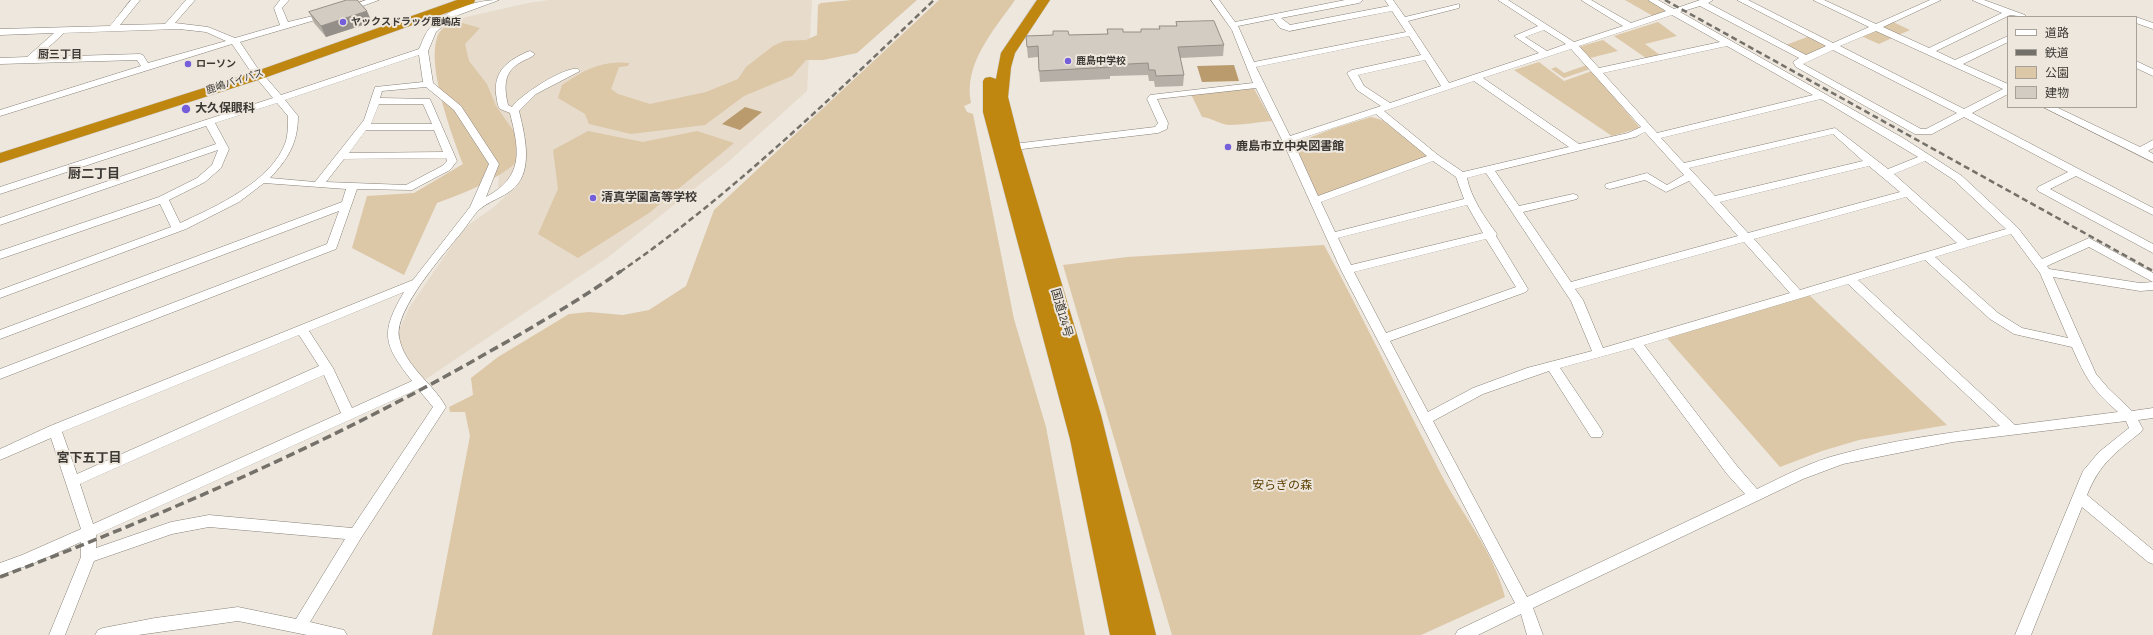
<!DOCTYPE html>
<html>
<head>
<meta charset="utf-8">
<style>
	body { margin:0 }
	#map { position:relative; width:2153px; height:635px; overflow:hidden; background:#eee7dd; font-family:"Sofia Sans Condensed","Noto Sans JP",sans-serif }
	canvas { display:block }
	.legend { position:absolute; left:2007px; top:16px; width:130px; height:92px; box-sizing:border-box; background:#eee7dd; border:1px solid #a7a19a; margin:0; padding:5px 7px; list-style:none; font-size:12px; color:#3c3935 }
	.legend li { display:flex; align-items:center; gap:8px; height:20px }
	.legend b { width:20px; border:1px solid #a7a19a }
</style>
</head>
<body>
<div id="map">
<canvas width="2153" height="635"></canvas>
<ul class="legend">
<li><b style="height:5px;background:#fff"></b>道路</li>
<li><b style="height:5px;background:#74706a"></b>鉄道</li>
<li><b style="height:11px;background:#dcc7a7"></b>公園</li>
<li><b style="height:11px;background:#d3ccc2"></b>建物</li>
</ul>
</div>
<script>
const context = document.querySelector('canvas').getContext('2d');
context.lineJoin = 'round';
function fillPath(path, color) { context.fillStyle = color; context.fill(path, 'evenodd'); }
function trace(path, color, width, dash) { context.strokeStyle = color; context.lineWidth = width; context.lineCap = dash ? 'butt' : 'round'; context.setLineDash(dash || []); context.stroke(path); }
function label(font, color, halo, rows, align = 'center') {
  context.font = font + ' "Sofia Sans Condensed","Noto Sans JP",sans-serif'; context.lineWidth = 4; context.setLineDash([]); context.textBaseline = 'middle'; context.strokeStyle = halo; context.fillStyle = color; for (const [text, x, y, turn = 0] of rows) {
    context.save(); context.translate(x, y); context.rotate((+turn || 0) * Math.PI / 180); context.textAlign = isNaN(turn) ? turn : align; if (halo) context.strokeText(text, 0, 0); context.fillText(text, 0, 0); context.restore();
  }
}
const built = new Path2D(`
	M549,0h263l-5,91 -80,72 -120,95 -187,125 -23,-30 3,-25 9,-20 55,-80 30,-21 19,-18 -15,-2 2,-22 -52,-132 14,-15 66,-15z`);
const green = new Path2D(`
	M852,0h65l-60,53 -34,7h-17l-14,16 -48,20 -39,29 -74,9 -42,-10 -4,-10 -27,-16 4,-13c22,-15 40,-25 67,-22l-1,3 -9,1 -8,22 7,5 32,10 56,-12 32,-13 8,-12 27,-21 11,-5 22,-1 11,-5 1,-30 3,-2z
	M939,0h76c-21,30 -52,64 -44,103l-7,3 3,6 6,2 41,205 32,108 39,208h-653l38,-199 -5,-24h-15l-1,-5 24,-12 -2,-17 27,-21 71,-43 20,-2 34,3 26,-5 37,-24 28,-76z
	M1625,0h23l19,10 -1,2 -13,4z
	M452,20l28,8 -15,16 4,17 18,23 9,22 30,43c-9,24 -66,46 -89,54l-33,72 -52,-27 15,-52 47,-3 49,-29c-11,-29 -39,-103 -24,-131 3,-5 9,-9 13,-13z
	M1658,22l19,14 -32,8 15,11 -14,3 -32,-22z
	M1893,22l17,8 -14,6 -18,-8z
	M1876,29l18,8 -15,7 -18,-8z
	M1810,36l22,11 -27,10 -22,-11z
	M1603,40l15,11 -28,7 -12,-11z
	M1539,62l25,19 28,-10 48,57 -28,8 -98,-66z
	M1587,65l3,4 -26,9 -13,-9 5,-2 8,6z
	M1253,87l19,34c-14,1 -29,4 -43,4 -10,-1 -17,-7 -27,-8l-11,-23z
	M1371,117l11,3 48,37 -113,40 -20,-48 1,-7 37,-14z
	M588,131l55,11 54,-11 37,12 -85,70 -71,45 -40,-24 20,-45 -5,-39z
	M1324,245c41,76 78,154 118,231 21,40 52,76 63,121l-84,38h-249l-109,-370 64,-8z
	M1808,294l139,131 -88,15 -37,11 -42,16 -114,-130z`);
const water = new Path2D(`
	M1234,65l5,16 -37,1 -5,-16z
	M745,107l17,5 -22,18 -18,-6z`);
const minor = new Path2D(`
	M131,0h9l-20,25 45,-1 21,-24h9l-20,23 33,4 27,11 45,-13 -6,-17 6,-8h9l-7,8 6,14 41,-10v4l-89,26 16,24 25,29 138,-46c3,-6 5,-14 10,-20 15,-19 46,-29 70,-29l-46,17 -17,15 -8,19 5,32 28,23 38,58 -13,33c39,-21 33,-47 24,-84l-10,-4c-3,-4 -3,-10 -4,-15 -2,-23 11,-33 31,-42l3,-1 5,3c-4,4 -9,5 -14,8 -18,10 -17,25 -13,43l4,2c8,-12 53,-41 66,-38l2,2 -44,23 -17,17c5,21 12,48 2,68 -9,17 -28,19 -41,30 -7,6 -13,17 -19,24 -17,21 -67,77 -62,104 5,29 34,46 47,70l-85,131 -51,84 34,8 3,5h-40l-69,-14 -100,14h-43l3,-5 5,-2 52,-10 83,-11 58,12 49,-80 -136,-12 -37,7 -78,27 -29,74h-16l32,-78v-15l-49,22 -32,11v-12l22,-8 59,-26 -30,-91 -51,22v-11l50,-23 363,-146 57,-73 19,-43 -35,-54 -28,-23 -44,4 -2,7 50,1 27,62 -7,9 -38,20 -55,-1 -21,60 -336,130v-10l327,-125 12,-33 -339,128v-9l342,-128 4,-13 -82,-6 -25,19 -53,27 -186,69v-8l171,-63 -11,-23 -160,55v-8l159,-54 38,-19 15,-13 6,-15 -218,75v-7l216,-74 -10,-18 -206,68v-7l273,-89 -24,-29 -17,-25 -232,72v-6l141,-44 -4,-6 -137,4v-6l27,-1 27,-24 -54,2v-6l110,-3zM179,29l27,3 20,9 -78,22 -5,-8 -3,-1 -102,3 26,-24zM419,55l4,27 -48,5 -11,33 -49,62 -45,-4c18,-19 28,-35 28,-62l-13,-16zM277,103l11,13c0,9 0,17 -2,25 -13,40 -71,66 -106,82l-11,-23 36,-18 16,-14 8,-19 -14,-26zM379,104h44l9,20h-61zM366,130h68l9,22 -94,1zM446,158l1,3 -5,5 -36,19 -80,-3 18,-23zM404,292c-24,41 -21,52 8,89l-60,27 -19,-40 -24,-37zM299,335l20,31 -242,108 -15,-42zM324,375l17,38 -248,111 -13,-40zM418,389l15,18 -81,121 -143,-13 -38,7 -75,26v-13z
	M366,0h13l-33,12 -4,-3z
	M1211,0h8l16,22 110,-22h18l-4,3 -78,15 9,7 99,-19 -4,-6h8l12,17 54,-13v4l-51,13 41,62 90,-30 -25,-17 24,-10 -40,-26h10l66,42 49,-16 -42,-26h10l40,23 35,-12 -18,-11h10l16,9 26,-9h13l-5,3 98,52 20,-9 -89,-46h11l85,43 36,-16 -56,-27h11l52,24 54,-24h11l-58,27 46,21 73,-35 -30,-13h12l41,15 1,2 -16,-2 -74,36 19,9 53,-24v6l-45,22 45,20v10l-36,19 181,95v7l-77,-39 -26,13 103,55v9l-115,-62 -1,-2 1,-2 30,-15 -104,-55 -32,17h-17l-119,-67 -3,-5 6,-4 -99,-52 -20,6 223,126 59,38 56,52 24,31 47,-21 64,35v9l-64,-35 -42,19 2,3 91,14 13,-1v8l-13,1 -87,-14 43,97 12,14 24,23 21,-3v10l-15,2 5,9 -2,3c-26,21 -41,31 -54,63l66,55v14l-5,-2 -66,-55 -51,128h-16l68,-164 16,-19 30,-24 -3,-7 -173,21 -110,22 -40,15 -270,129 10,27h-16l-6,-21 -43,21h-23l3,-5 57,-27 -174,-333 -59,-130 -26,-52 -99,11 11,24 -1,6 -9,4 -153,18 -5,-3 5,-3 150,-18 3,-4 -11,-24 3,-4 103,-12 -21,-53zM1392,11l14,21 -152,30 -16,-36 35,-7 7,9 9,3zM1672,15l48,27 -121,26 -20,-22zM1544,30l22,14 -19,7 -22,-14zM1876,31l127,58 -39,20 -124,-63zM1409,36l12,19 -69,15 -5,3 10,17 24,16 -91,30 -34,-69zM1727,46l86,49 -156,38 -54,-60zM1571,49l70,78 -13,6 -49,11 -96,-66zM1833,50l124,63 -31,16h-5l-118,-65zM1425,60l16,26 -51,17 -26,-17 -6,-11zM1474,81l95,66 -106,25 -25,-17 -54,-44zM1821,99l97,58 -30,12 -53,-41 -151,35 -23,-25zM1376,114l51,42 -109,40 -25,-55zM1645,132l39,43 -17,10 -20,-12 -41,11 -1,2 1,2 4,1 35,-9 21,12 23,-11 49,55 -167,46 -48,-70 54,-13 1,-2 -1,-2 -4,-1 -54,12 -24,-35 140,-34zM1833,134l30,27 -148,35 -26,-28zM1433,161l23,16 8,22 -129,33 -14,-30zM1925,161l29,19 52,49 -38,11 -74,-66zM1869,166l31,26 -152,41 -28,-31zM1486,173l85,128 21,50 -65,17 -54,20 -45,24 -38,-71 136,-49 2,-3 -32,-53 1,-2c-12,-16 -26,-36 -30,-56zM1906,197l51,46 -157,47 -46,-51zM1467,205l16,28 -132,32 -13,-27zM2011,234l29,39 28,65 -46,-10 -24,-15 -63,-56zM1486,239l30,48 -130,46 -32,-61zM1744,242l46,51 -187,55 -20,-48 -8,-11zM1925,260l65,59 24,15 58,13c14,32 20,42 46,65l-103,13 -157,-145zM1848,284l152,142c-53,7 -107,14 -159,28 -29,7 -57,22 -84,35l-20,-23 -93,-121zM1633,348l94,126 18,20 -218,103 -94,-176 50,-27 66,-23 42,66h10l2,-4 -2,-4 -41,-61z
	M2136,17l17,6v6l-17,-6z
	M2136,61l17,8v7l-17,-8z
	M2043,107h13l84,40 13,-7v8l-5,3 5,3v8z`);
const highway = new Path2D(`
	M457,0h18l-1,3 -210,75 -264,85v-10l254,-81z
	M1037,0h13l-35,53 -4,14 -3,30 13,51 80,267 55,220h-46l-40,-196 -87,-327v-31l2,-3 5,-1 6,2 5,-26z`);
const railFar1 = new Path2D(`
	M1665,0l488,271
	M620,272c114,-79 214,-177 314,-272`);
const rail = new Path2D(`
	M0,577c168,-64 332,-135 487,-224 46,-26 91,-52 134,-82`);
const wall = new Path2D(`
	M309,12l63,10 -46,15 -12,-14z
	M1176,22l48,23 -1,11 -43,2 4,17 -1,11 -28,1 -1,-6h-5l-1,-6 -38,1v3l-70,3 -2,-25 -10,1 -2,-22 81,-2v-5l16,3h18l18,-3v-3h17z`);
const shadedWall = new Path2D(`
	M367,11l5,11 -46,15 -5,-11z`);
const building = new Path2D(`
	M347,0h10l10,11 -46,15 -12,-14z
	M1214,21l10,24 -46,2 6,28 -28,1 -1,-6h-6l-1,-7 -39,2 2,2 -72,4 -1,-25 -11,1 -1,-11 27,-1v-4h15l1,4 39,-1 -1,-5h16v3h18v-3h19l-1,-3h18l-1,-4z`);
const markers = [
	[343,22,4,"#745ed9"],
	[1068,61,4,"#745ed9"],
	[188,64,4,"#745ed9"],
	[186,109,5,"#745ed9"],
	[1228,147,4,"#745ed9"],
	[593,198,4,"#745ed9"]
];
const farPoinames = [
	["ヤックスドラッグ鹿嶋店",351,22],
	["鹿島中学校",1076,61],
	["ローソン",196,64]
];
const farStreetnames = [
	["鹿嶋バイパス",235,82,-18]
];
const farNeighbourhoodnames = [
	["厨三丁目",60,55]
];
const poiNames = [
	["大久保眼科",195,109],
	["鹿島市立中央図書館",1236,147],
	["清真学園高等学校",601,198]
];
const streetNames = [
	["国道124号",1061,313,74]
];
const parkNames = [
	["安らぎの森",1282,486]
];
const neighbourhoodNames = [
	["厨二丁目",94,175],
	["宮下五丁目",89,459]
];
fillPath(built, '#e7dbcb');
fillPath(green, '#dcc7a7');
fillPath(water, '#b99b6e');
trace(minor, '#868077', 1);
trace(highway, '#c8c8c6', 1);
fillPath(minor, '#fff');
fillPath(highway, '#bf8610');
trace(railFar1, '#74706a', 2.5, [6, 3.5]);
trace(rail, '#74706a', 3.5, [9, 4.5]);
fillPath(wall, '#b5afa7');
fillPath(shadedWall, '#948f88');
fillPath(building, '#d3ccc2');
trace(building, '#948f88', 1);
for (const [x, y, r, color] of markers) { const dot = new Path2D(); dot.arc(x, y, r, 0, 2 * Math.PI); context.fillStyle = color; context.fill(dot); trace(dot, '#eee7dd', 1.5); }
label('bold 10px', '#3c3935', '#eee7dd', farPoinames, 'left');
label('10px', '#3c3935', '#eee7dd', farStreetnames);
label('bold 11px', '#3c3935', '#eee7dd', farNeighbourhoodnames);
label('bold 12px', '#3c3935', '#eee7dd', poiNames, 'left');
label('12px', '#3c3935', '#eee7dd', streetNames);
label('12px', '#5c3e00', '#eee7dd', parkNames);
label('bold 13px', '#3c3935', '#eee7dd', neighbourhoodNames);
</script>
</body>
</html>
